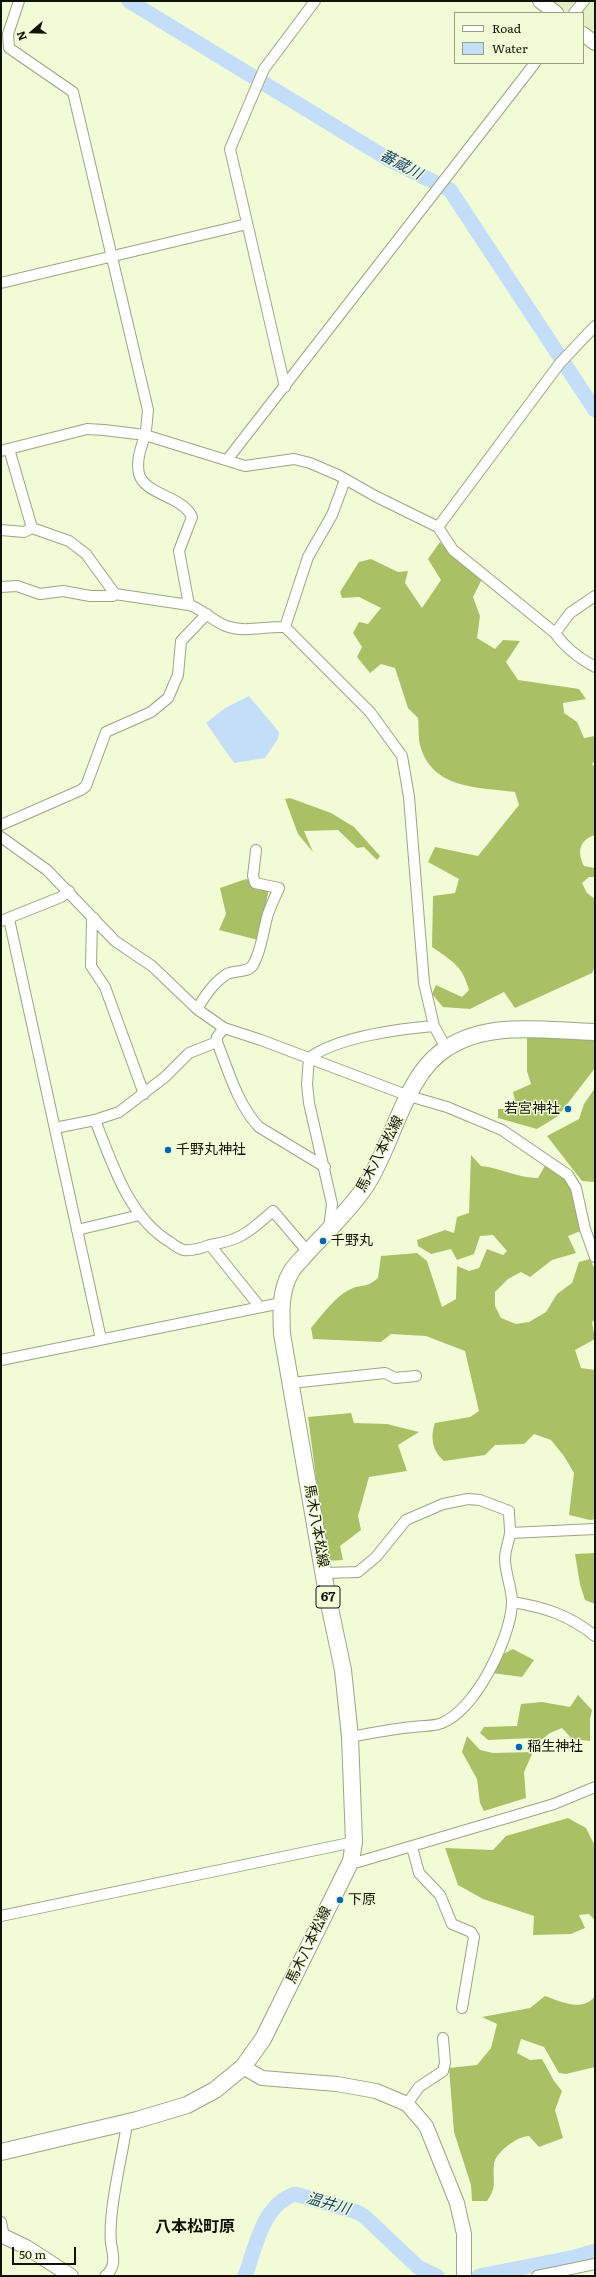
<!DOCTYPE html>
<html>
<head>
<meta charset="utf-8">
<style>
	body { margin:0 }
	#map { position:relative; width:596px; height:2277px; overflow:hidden; background:#f1fcd7; font-family:Literata,serif }
	canvas { display:block }
	.frame { position:absolute; inset:0; border:2px solid #101307; pointer-events:none }
	.legend { position:absolute; left:454px; top:12px; width:130px; height:52px; box-sizing:border-box; background:#f1fcd7; border:1px solid #979f84; margin:0; padding:5px 7px; list-style:none; font-size:12px; color:#101307 }
	.legend li { display:flex; align-items:center; gap:8px; height:20px }
	.legend b { width:20px; border:1px solid #979f84 }
	.north { position:absolute; left:12px; top:12px; width:40px; height:40px; -webkit-text-stroke:3px #f1fcd7; paint-order:stroke; rotate:250deg; font-size:11px; font-weight:700; line-height:16px; text-align:center; color:#101307 }
	.north::after { content:''; display:block; margin:auto; width:14px; height:18px; background:#101307; clip-path:polygon(50% 0,100% 100%,50% 72%,0 100%) }
	.scale { position:absolute; left:12px; top:2247px; width:64px; height:18px; box-sizing:border-box; border:2px solid #101307; border-top:0; padding-left:5px; font-size:12px; line-height:14px; white-space:nowrap; color:#101307; -webkit-text-stroke:3px #f1fcd7; paint-order:stroke }
</style>
</head>
<body>
<div id="map">
<canvas width="596" height="2277"></canvas>
<div class="frame"></div>
<ul class="legend">
<li><b style="height:5px;background:#fff"></b>Road</li>
<li><b style="height:11px;background:#c4defa"></b>Water</li>
</ul>
<div class="north">N</div>
<div class="scale">50 m</div>
</div>
<script>
const context = document.querySelector('canvas').getContext('2d');
context.lineJoin = 'round';
function fillPath(path, color) { context.fillStyle = color; context.fill(path, 'evenodd'); }
function trace(path, color, width, dash) { context.strokeStyle = color; context.lineWidth = width; context.lineCap = dash ? 'butt' : 'round'; context.setLineDash(dash || []); context.stroke(path); }
function label(font, color, halo, rows, align = 'center') {
  context.font = font + ' Literata,"Noto Sans JP",serif'; context.lineWidth = 3; context.setLineDash([]); context.textBaseline = 'middle'; context.strokeStyle = halo; context.fillStyle = color; for (const [text, x, y, turn = 0] of rows) {
    context.save(); context.translate(x, y); context.rotate((+turn || 0) * Math.PI / 180); context.textAlign = isNaN(turn) ? turn : align; if (halo) context.strokeText(text, 0, 0); context.fillText(text, 0, 0); context.restore();
  }
}
const built = new Path2D(`
	M551,1h44v33l-12,-9v-12h-16z`);
const forest = new Path2D(`
	M440,542l15,17 27,20 -9,18 7,19 -3,22 18,11 8,-9 17,1 -14,21 12,18 61,9 7,10 -23,4 1,10 13,9 7,16 11,-2v25l-3,3 3,4v67c-16,5 -18,17 -11,31l11,2v9h-6l-7,6 5,10 8,6v68l-3,6 -77,35 -11,-16 -34,17 -27,-2 -11,-13 4,-9 26,12 7,-7c-7,-25 -17,-29 -37,-43l1,-51 22,-3 4,-14 -31,-17 7,-15 43,9 41,-51 -4,-13c-36,-5 -83,-2 -95,-47 -2,-8 -1,-19 -2,-27l-10,-10 -13,-40 -14,-4 -11,9 -13,-16 5,-10 -9,-14 6,-11 9,2 13,-16 -22,-11 -17,1 -2,-6 19,-30 12,-3 27,13 10,-1 -3,12 17,25 19,-28 -13,-21z
	M290,798l41,15 23,14 26,29 -3,4 -13,-13 -7,1 -19,-18 -34,1 9,21 -15,-18 -13,-35z
	M246,879l23,10 -11,51 -39,-10 7,-16 -6,-26z
	M527,1037l68,1v30l-37,48 -21,13 -39,-11v-9h19l-4,-17 18,-8 -4,-13z
	M595,1088v94l-13,-1 -35,-45 32,-17 5,-15z
	M471,1155l10,11c20,2 37,12 57,12l8,-14 19,12 8,15 10,39 -15,6 8,17 -24,7 -22,17 -9,-5 -13,7 -13,13v14l6,12 15,6 13,-2 17,-10 11,-18 15,-11 7,-21 11,-3 5,11v50l-3,2 3,17 -20,11 6,18 14,2v149l-5,1 -21,-5 5,-42 -10,-17 -13,-16 -17,-6 -10,10 -29,1 -10,10 -41,6c-12,-10 -14,-24 -9,-38l35,-6 9,-6 -14,-60 -39,-15 -35,-2 -10,8 -68,-3 -2,-11c12,-14 25,-33 42,-40 12,-4 13,0 25,-10l3,-22 36,-3 10,8 15,46 14,-8 1,-33 12,5 10,-3 8,-19 16,6 4,-4 -14,-16 -13,1 -6,18 -17,6 -6,-11 -20,5 -13,-8 -1,-6 28,-10 9,3 3,-16 12,-4z
	M351,1413l3,10 33,1 32,8 -21,13 9,26 -38,6 -11,39 3,14 -21,16 3,14 -16,1 -19,-144z
	M595,1553v51l-10,-4 -5,-16 -5,-30z
	M513,1649l21,11 -12,17 -30,-4 9,-18z
	M578,1695l14,15 -2,9v22l-18,-2 -10,-11 -12,5 -15,12 -3,-7 -44,2 -8,-7 4,-6 33,-1 4,-22 21,-2 28,5z
	M467,1736l13,14 13,3 40,-1 -9,20 2,26 -42,13 -4,-8 -3,-24 -15,-27z
	M568,1818l18,10 9,18v74l-6,-6 -10,1 6,13 -14,6 -38,1 1,-19 -51,-17 -25,-14 -13,-37 48,2 13,-14z
	M545,1996c15,5 37,17 50,0v71l-29,7 -7,-1 -15,-26 -23,-8 -4,14 13,7 12,-1 12,22 8,10 -7,19 8,28 -24,9 -10,-11c-12,0 -34,17 -35,28 -2,16 4,22 -7,37h-15l-1,-16 -17,-53 -5,-64 28,-3 14,-17 6,-24 -15,-7 48,-9z`);
const water = new Path2D(`
	M249,696l30,36 -1,7 -13,19 -31,5 -28,-40 19,-15z`);
const river = new Path2D(`
	M129,1l259,158 62,31 145,220
	M245,2276c11,-29 17,-71 50,-82l62,18 7,4 54,51 19,9
	M479,2276l96,-19 20,-6`);
const street = new Path2D(`
	M19,1l-11,33 1,14 64,44 75,318c-1,8 -1,17 -3,25 -4,13 -9,25 -6,39 6,21 44,22 53,43l-13,34 10,54
	M574,13l10,-12
	M1,283l246,-59
	M285,387l-55,-238 34,-80 51,-68
	M9,449l23,79 37,13 17,13 29,40 74,11c14,4 23,16 37,21 19,7 39,0 59,1l23,-70 24,-42 13,-35
	M1,451l86,-22 17,1 41,5 100,31 49,-7 16,4 28,12 37,21 63,31 15,23 102,83c10,15 24,25 40,34
	M227,460l308,-397
	M438,527l122,-164 35,-37
	M1,530l23,2 8,-4
	M1,587l16,-1 23,8 23,-3 27,5h23l2,-2
	M285,627l85,85 32,44 7,41 15,186 10,43 12,22
	M555,633l15,-20 25,-17
	M1,825l80,-35 5,-4 20,-54 45,-20 17,-14 10,-23 3,-34 26,-27
	M1,837l46,33 68,71 37,25 45,43 27,19 37,12 148,56 38,11 55,23 66,45 8,13 9,41 10,28
	M94,918l-2,2 -1,46 14,21 39,107
	M9,919l92,420
	M1,921l60,-24 8,-6
	M197,1009c8,-13 16,-26 30,-35 8,-4 21,-1 26,-9 9,-15 10,-35 15,-51 3,-9 7,-17 11,-26l-24,-5 -2,-7 3,-26
	M224,1028l-7,9v5c11,28 21,63 42,85l66,40
	M95,1120c17,43 34,98 75,122 4,3 9,7 14,8 9,1 18,-2 26,-5l49,61
	M55,1128l40,-8 24,-8 46,-35 24,-24 28,-11
	M329,1229l3,-25 -23,-101 -2,-19 2,-26c29,-21 90,-29 125,-32
	M77,1230l63,-15
	M210,1245c32,-5 40,-14 63,-34l35,41
	M1,1360l280,-57
	M291,1383l94,-10 10,5 21,-2
	M510,1533l85,-4
	M324,1573l34,-1 18,-15 30,-37 37,-16 25,-5 12,1 29,11c0,7 1,15 1,22 -1,9 -5,17 -5,26 0,15 8,32 7,45 -2,35 -36,105 -70,119 -10,4 -19,2 -29,4 -21,2 -42,6 -63,10
	M512,1602c32,5 57,13 83,34
	M412,1847l7,26 21,22 12,29 19,8 3,5 -12,71
	M351,1861l7,1 196,-58 41,-17
	M1,1916l353,-74
	M407,2104l12,-17 24,-16 2,-8 -2,-25
	M1,2222l3,14
	M105,2276c12,-9 8,-21 6,-33 -3,-30 10,-82 15,-113l-1,-7
	M537,2276l58,-12`);
const secondary = new Path2D(`
	M540,1l16,12
	M583,34l12,9
	M243,2067l19,11 75,6 39,7 31,13 19,22 31,77 7,31v42
	M1,2235l25,12 45,29`);
const primary = new Path2D(`
	M1,2152l136,-32 50,-15 28,-15 28,-23 20,-28 88,-178 3,-19 -4,-105 -7,-67 -16,-76 -45,-260c-1,-21 -2,-44 9,-62 4,-7 11,-13 16,-19 19,-21 42,-42 58,-66 28,-41 39,-113 82,-139 43,-28 99,-17 148,-16`);
const markers = [
	[568,1109,4,"#0367b4"],
	[168,1150,4,"#0367b4"],
	[323,1241,4,"#0367b4"],
	[519,1747,4,"#0367b4"],
	[340,1900,4,"#0367b4"]
];
const shields = [
	[328,1597,24]
];
const shieldNames = [
	["67",328,1597]
];
const poiNames = [
	["若宮神社",560,1109,"right"],
	["千野丸神社",176,1150],
	["千野丸",331,1241],
	["稲生神社",527,1747],
	["下原",348,1900]
];
const streetNames = [
	["馬木八本松線",380,1154,-62],
	["馬木八本松線",316,1526,80],
	["馬木八本松線",309,1945,-64]
];
const waterNames = [
	["蕃蔵川",401,165,28],
	["温井川",328,2204,16]
];
const quarterNames = [
	["八本松町原",195,2227]
];
fillPath(built, '#e3f0c4');
fillPath(forest, '#a9c065');
fillPath(water, '#c4defa');
trace(river, '#c4defa', 15);
trace(street, '#9ba583', 12);
trace(secondary, '#9ba583', 16);
trace(primary, '#9ba583', 18);
trace(street, '#fff', 10);
trace(secondary, '#fff', 14);
trace(primary, '#fff', 16);
for (const [x, y, r, color] of markers) { const dot = new Path2D(); dot.arc(x, y, r, 0, 2 * Math.PI); context.fillStyle = color; context.fill(dot); trace(dot, '#f1fcd7', 1.5); }
for (const [x, y, w] of shields) { const box = new Path2D(); box.roundRect(x - w / 2, y - 11, w, 22, 3); context.fillStyle = '#f1fcd7'; context.fill(box); trace(box, '#101307', 1); }
label('bold 13px', '#101307', null, shieldNames);
label('14px', '#101307', '#f1fcd7', poiNames, 'left');
label('14px', '#101307', '#f1fcd7', streetNames);
label('italic 15px', '#16446f', '#f1fcd7', waterNames);
label('bold 16px', '#101307', '#f1fcd7', quarterNames);
</script>
</body>
</html>
